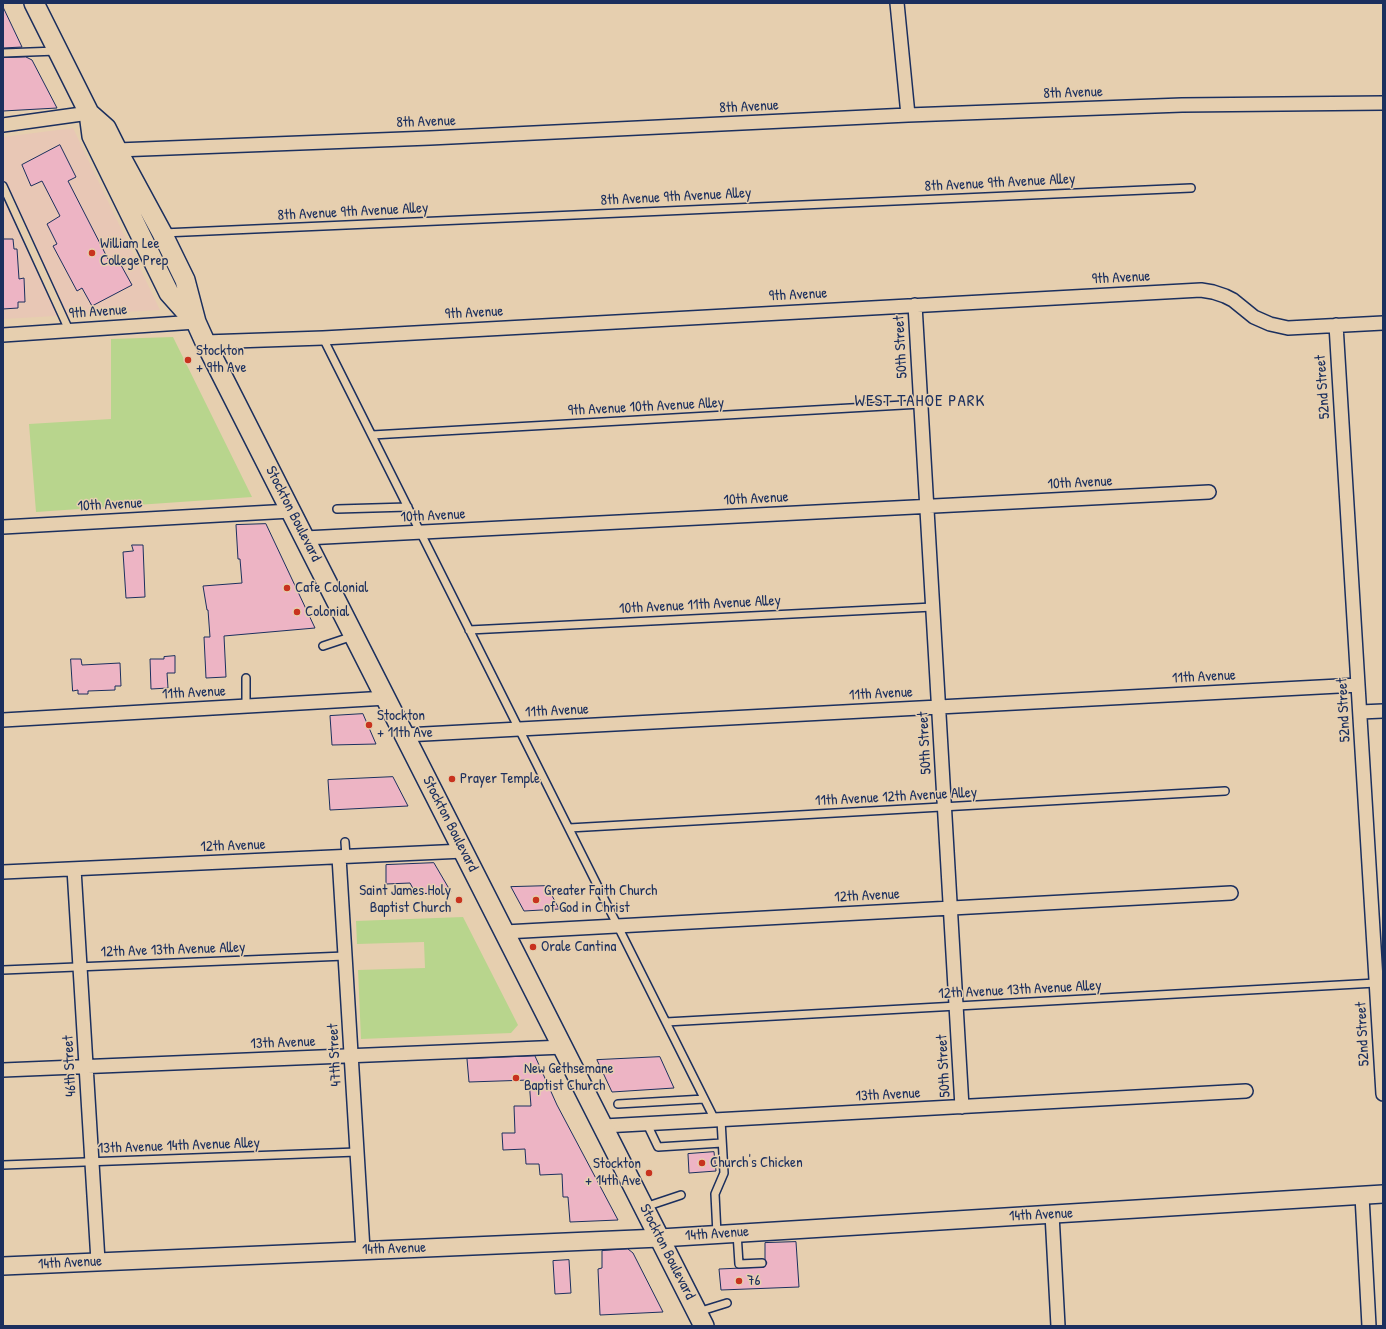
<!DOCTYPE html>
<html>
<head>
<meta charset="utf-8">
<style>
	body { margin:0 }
	#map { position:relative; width:1386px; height:1329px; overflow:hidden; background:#e6cfaf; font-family:"Patrick Hand",sans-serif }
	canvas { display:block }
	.frame { position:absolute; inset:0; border:4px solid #1b2f5e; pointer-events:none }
</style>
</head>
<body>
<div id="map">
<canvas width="1386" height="1329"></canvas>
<div class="frame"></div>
</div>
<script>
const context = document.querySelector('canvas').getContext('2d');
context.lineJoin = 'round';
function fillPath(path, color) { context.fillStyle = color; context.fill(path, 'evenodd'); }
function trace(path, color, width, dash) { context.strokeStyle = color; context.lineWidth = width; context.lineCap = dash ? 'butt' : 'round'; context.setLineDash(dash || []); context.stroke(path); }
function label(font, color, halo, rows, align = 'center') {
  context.font = font + ' "Patrick Hand",sans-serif'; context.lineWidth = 3; context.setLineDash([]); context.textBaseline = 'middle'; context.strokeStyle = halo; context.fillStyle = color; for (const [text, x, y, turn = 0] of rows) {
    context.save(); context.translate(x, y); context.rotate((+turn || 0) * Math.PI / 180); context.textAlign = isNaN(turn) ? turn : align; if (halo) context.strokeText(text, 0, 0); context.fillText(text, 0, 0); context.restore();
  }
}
const built = new Path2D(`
	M73,128l87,182 -157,9v-182z`);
const green = new Path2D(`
	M173,337l79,160 -216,15 -7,-88 82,-5v-80z
	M463,917l55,108 -7,8 -150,6 -3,-69 67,-2 -1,-26 -67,2 -1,-23z`);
const building = new Path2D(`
	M3,7l19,40 -19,1z
	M26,57l6,3 25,48 -54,3v-53z
	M60,145l16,32 -8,4 40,78 8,-3 16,29 -40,21 -10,-18 -5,3 -24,-45 4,-2 -10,-20 13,-8 -18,-35 -11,5 -9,-21z
	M3,239h10l1,10h3l2,30 5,-1 1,24h-7v6l-15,1z
	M266,524l49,104 -91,8 2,41 -20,1 -2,-41h6l-2,-27h-1l-4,-24 39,-3 -2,-24h-2l-2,-34z
	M132,545h11l2,52 -19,1 -3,-46 10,-1z
	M175,656v17h-8l1,15 -17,1 -1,-30h14v-2z
	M71,659h10l1,6 38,-2 1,23h-6v4l-27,1v3h-10v-4l-5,1z
	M363,714l13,30 -44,1 -2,-29z
	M393,777l15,29 -78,4 -2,-30z
	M434,863l17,29 -35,2 -6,-11 -24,1v-19z
	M547,886l12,23 -35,2 -13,-24z
	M535,1056l22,49 61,115 -48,2 -2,-25h-5l-1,-23 -22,1 -1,-11h-13l-1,-15 -22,1 -1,-17h13l-1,-27h17l-2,-26 -60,2 -2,-23z
	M660,1057l14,31 -62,4 -15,-32z
	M714,1152l2,19 -27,2 -1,-19z
	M796,1242l3,45 -78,3 -2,-21 45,-2 3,-4 -2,-3v-17z
	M628,1249l5,4 30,59 -63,3 -2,-46 4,-1v-17z
	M569,1260l2,33 -16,1 -2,-33z`);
const service = new Path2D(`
	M3,53l54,-2
	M3,186l66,144
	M163,233l1028,-45
	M323,338l392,782
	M372,435l549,-31
	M337,509l71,-2
	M469,630l464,-23
	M323,646l30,-10
	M246,706v-28
	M569,828l656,-37
	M345,842l1,15
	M3,970l342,-14
	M666,1022l710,-39
	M618,1104l86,-5
	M647,1124l11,23 64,-4
	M3,1165l354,-13
	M645,1207l36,-12
	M737,1233l2,31 23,-1
	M717,1234l-2,-40 9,-21 -3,-53
	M698,1312l29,-9`);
const minor = new Path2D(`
	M897,3l11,112
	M3,125l86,-12
	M117,150l313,-12 478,-23 274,-10 201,-2
	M915,305l47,802
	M1336,325l47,769
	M3,335l193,-13
	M205,342l118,-4 878,-48 12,2 12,4 8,4 21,17 16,7 18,4 95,-5
	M3,527l288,-16
	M305,538l904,-46
	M1360,712l23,-1
	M3,720l384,-22
	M405,735l953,-50
	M339,857l24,393
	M74,869l24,392
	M3,872l461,-21
	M505,932l726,-39
	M3,1070l561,-23
	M604,1126l642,-35
	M1362,1196l7,130
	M1052,1214l6,112`);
const tertiary = new Path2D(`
	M3,1266l657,-28 723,-44`);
const secondary = new Path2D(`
	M34,3l55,110 3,23 77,157 25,28
	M89,113l17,15 11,22 45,83 23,47 11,42 9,20 499,984`);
const markers = [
	[92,253,4,"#c8321e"],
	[188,360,4,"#c8321e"],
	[287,588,4,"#c8321e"],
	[297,612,4,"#c8321e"],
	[369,725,4,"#c8321e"],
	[452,779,4,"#c8321e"],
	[459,900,4,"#c8321e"],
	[536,900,4,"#c8321e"],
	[533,947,4,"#c8321e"],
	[516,1078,4,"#c8321e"],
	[702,1163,4,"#c8321e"],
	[649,1173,4,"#c8321e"],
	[739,1281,4,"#c8321e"]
];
const streetNames = [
	["8th Avenue",1073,93,-2],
	["8th Avenue",749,107,-3],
	["8th Avenue",426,122,-2],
	["8th Avenue 9th Avenue Alley",1000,183,-3],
	["8th Avenue 9th Avenue Alley",676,197,-3],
	["8th Avenue 9th Avenue Alley",353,212,-3],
	["9th Avenue",1121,278,-3],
	["9th Avenue",798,295,-3],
	["9th Avenue",98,312,-4],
	["9th Avenue",474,313,-3],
	["50th Street",901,347,-93],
	["52nd Street",1323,387,-94],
	["9th Avenue 10th Avenue Alley",646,407,-3],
	["10th Avenue",1080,483,-3],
	["10th Avenue",756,499,-3],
	["10th Avenue",110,505,-3],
	["Stockton Boulevard",293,514,63],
	["10th Avenue",433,516,-3],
	["10th Avenue 11th Avenue Alley",700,605,-3],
	["11th Avenue",1204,677,-3],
	["11th Avenue",194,693,-3],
	["11th Avenue",881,694,-3],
	["52nd Street",1344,710,-93],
	["11th Avenue",557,711,-3],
	["50th Street",925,743,-93],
	["11th Avenue 12th Avenue Alley",896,797,-3],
	["Stockton Boulevard",450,824,63],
	["12th Avenue",233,846,-2],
	["12th Avenue",867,896,-3],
	["12th Ave 13th Avenue Alley",173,950,-2],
	["12th Avenue 13th Avenue Alley",1020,990,-3],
	["52nd Street",1363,1034,-93],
	["13th Avenue",283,1043,-2],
	["47th Street",335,1055,-93],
	["46th Street",70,1066,-93],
	["50th Street",944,1066,-93],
	["13th Avenue",888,1095,-3],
	["13th Avenue 14th Avenue Alley",179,1146,-2],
	["14th Avenue",1041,1215,-3],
	["14th Avenue",717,1234,-4],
	["14th Avenue",394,1249,-2],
	["Stockton Boulevard",667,1252,63],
	["14th Avenue",70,1263,-3]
];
const poiNames = [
	["William Lee",100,244],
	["College Prep",100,261],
	["Stockton",196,351],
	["+ 9th Ave",196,368],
	["Cafe Colonial",295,588],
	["Colonial",305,612],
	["Stockton",377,716],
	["+ 11th Ave",377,733],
	["Prayer Temple",460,779],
	["Saint James Holy",451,891,"right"],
	["Baptist Church",451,908,"right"],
	["Greater Faith Church",544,891],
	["of God in Christ",544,908],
	["Orale Cantina",541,947],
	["New Gethsemane",524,1069],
	["Baptist Church",524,1086],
	["Church's Chicken",710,1163],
	["Stockton",641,1164,"right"],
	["+ 14th Ave",641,1181,"right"],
	["76",747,1281]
];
const quarterNames = [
	["WEST TAHOE PARK",920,401]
];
fillPath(built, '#e8c7b5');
fillPath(green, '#b8d58d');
fillPath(building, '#edb4c4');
trace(building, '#1b2f5e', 1);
trace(service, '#1b2f5e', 10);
trace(minor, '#1b2f5e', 16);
trace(tertiary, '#1b2f5e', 20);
trace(secondary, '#1b2f5e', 22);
trace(service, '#e6cfaf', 7);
trace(minor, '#e6cfaf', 13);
trace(tertiary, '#e6cfaf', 17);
trace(secondary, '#e6cfaf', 19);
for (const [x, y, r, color] of markers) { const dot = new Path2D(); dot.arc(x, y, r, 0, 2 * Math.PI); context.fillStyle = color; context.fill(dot); trace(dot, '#e6cfaf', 1.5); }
label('15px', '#1b2f5e', '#e6cfaf', streetNames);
label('15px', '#1b2f5e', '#e6cfaf', poiNames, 'left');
context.letterSpacing = '1px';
label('17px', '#1b2f5e', '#e6cfaf', quarterNames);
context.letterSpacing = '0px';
</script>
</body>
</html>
